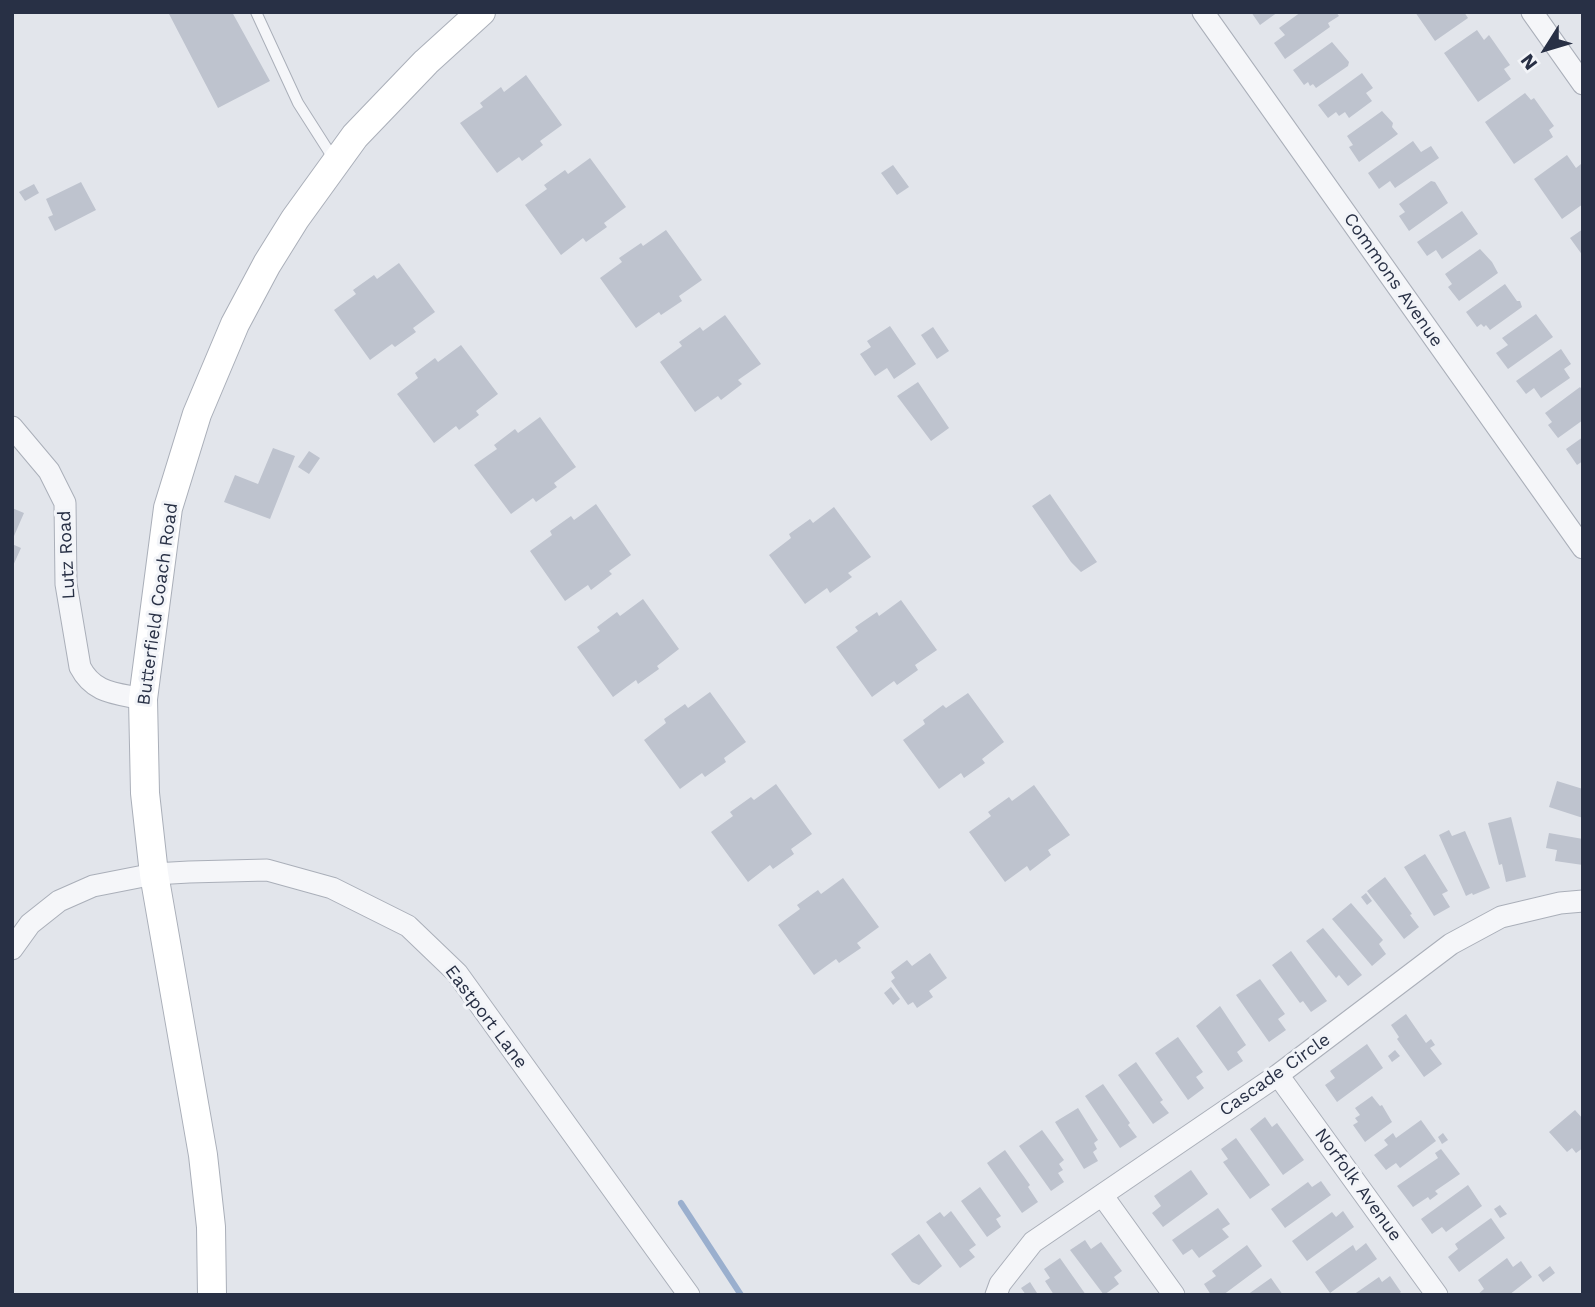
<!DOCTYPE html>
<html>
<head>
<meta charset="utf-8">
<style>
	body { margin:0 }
	#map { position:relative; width:1595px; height:1307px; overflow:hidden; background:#e2e5eb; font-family:"Work Sans",sans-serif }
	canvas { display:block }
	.frame { position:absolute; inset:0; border:14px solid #283045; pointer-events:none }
	.north { position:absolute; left:1511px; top:14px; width:70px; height:70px; -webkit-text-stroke:5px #f2f4f8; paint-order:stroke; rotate:233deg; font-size:19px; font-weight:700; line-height:28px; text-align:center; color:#283045 }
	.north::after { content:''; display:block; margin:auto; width:24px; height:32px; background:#283045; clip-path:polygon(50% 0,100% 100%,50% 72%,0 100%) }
</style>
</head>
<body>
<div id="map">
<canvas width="1595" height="1307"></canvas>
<div class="frame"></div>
<div class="north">N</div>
</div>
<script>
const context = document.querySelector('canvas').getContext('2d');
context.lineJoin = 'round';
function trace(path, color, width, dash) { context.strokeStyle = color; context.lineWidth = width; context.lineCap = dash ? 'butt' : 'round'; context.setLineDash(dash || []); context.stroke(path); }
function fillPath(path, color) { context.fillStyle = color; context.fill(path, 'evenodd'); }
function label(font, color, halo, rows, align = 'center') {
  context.font = font + ' "Work Sans",sans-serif'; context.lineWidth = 6; context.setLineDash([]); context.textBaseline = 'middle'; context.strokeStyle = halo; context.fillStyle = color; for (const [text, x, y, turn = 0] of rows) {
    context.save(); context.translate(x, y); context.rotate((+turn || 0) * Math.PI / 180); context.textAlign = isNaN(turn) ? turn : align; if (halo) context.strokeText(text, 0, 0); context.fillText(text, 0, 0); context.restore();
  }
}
const stream = new Path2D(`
	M681,1203l60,92`);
const building = new Path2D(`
	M168,12h64l38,69 -52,27z
	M1251,12h27l-18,13z
	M1301,12h35l3,4 -11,7 2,4 -45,32 -11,-16 11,-8 -6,-7z
	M1415,12h49l4,6 -33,23z
	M1477,30l7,10 5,-5 21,30 -6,4 7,10 -33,23 -34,-49z
	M1332,42l17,20 -1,4 -32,22 -3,-4 -3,2 -2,-4 -4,3 -11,-15z
	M1362,73l11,15 -7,5 6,8 -23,17 -4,-6 -6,4 -3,-4 -8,6 -10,-13z
	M526,75l36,50 -22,16 3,4 -21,16 -3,-4 -22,16 -37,-50 23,-16 -3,-4 21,-16 3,5z
	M1525,93l6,7 3,-2 20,28 -5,4 4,7 -39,27 -29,-42z
	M1382,111l11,12 -1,4 6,7 -39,28 -10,-15 4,-2 -6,-9z
	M1413,141l8,11 10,-6 8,12 -44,30 -5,-7 -11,8 -11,-16z
	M1567,155l9,13 5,-4 2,3v37l-21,15 -28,-40z
	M590,158l36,49 -22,16 3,4 -21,15 -3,-4 -22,17 -36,-50 22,-16 -3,-4 21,-15 3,4z
	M893,165l16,22 -12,8 -16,-22z
	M1431,181l4,1 13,21 -39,28 -10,-15 6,-4 -6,-8z
	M81,182l15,28 -41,21 -7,-14 5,-2 -7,-16z
	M34,184l5,9 -14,8 -6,-9z
	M1462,211l16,23 -36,25 -6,-9 -9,6 -10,-14z
	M1583,229v27l-13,-18z
	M666,230l36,50 -23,16 3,5 -21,14 -2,-3 -23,16 -36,-50 22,-16 -3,-4 22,-15 2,3z
	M1480,249l12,13 6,11 -39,28 -11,-14 4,-3 -7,-10z
	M399,263l36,49 -22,16 3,4 -21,15 -3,-3 -22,16 -36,-50 22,-16 -3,-4 21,-15 3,4z
	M1505,284l12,17h3l2,6 -32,23 -4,-5 -2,2 -3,-3 -4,3 -11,-15z
	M1536,314l17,23 -45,32 -12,-16 12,-8 -6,-7z
	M725,315l36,49 -23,16 4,4 -21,16 -3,-4 -23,16 -35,-50 22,-16 -3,-4 21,-15 3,4z
	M890,326l26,38 -22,15 -7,-11 -12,8 -15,-22 11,-7 -4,-6z
	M933,327l16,24 -12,8 -16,-24z
	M461,345l37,49 -22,17 3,4 -20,15 -3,-4 -22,17 -37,-49 21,-16 -3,-5 20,-15 3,4z
	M1561,349l10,15 -7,5 6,9 -29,20 -7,-10 -8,6 -10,-13z
	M918,382l31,46 -18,13 -34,-45z
	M1580,387l3,4v29l-25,18 -10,-13 4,-3 -7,-9z
	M540,417l36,50 -22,16 3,4 -21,15 -3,-4 -22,16 -37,-49 23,-16 -3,-4 21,-16 3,4z
	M1583,437v24l-6,4 -11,-16z
	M273,448l22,8 -25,63 -46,-17 11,-27 23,9z
	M309,451l11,7 -11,16 -11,-7z
	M1050,494l47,68 -16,10 -10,-10 -39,-56z
	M596,504l35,51 -22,16 3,3 -21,16 -3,-5 -23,16 -35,-50 22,-16 -2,-4 21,-15 3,4z
	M834,507l37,50 -23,16 4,4 -22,16 -3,-5 -22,16 -36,-49 22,-17 -2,-4 21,-15 3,4z
	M12,508l12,5 -10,23 -2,-1z
	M12,544l9,4 -9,20z
	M643,599l36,50 -22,17 2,3 -21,15 -2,-4 -23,17 -36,-50 23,-16 -3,-4 20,-15 3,4z
	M901,600l36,50 -22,15 3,5 -21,15 -3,-4 -22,16 -36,-50 22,-16 -3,-4 22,-15 2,4z
	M710,692l36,50 -22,16 2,4 -21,15 -3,-4 -22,16 -36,-49 22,-17 -2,-4 21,-15 3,4z
	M968,693l36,49 -22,17 3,4 -21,15 -3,-5 -22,16 -36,-49 22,-16 -2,-4 20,-15 3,3z
	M1557,781l26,8v29l-34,-11z
	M776,784l36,50 -21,15 3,5 -21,15 -3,-4 -22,17 -37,-50 22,-16 -3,-4 21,-15 3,3z
	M1034,785l36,50 -22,15 3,5 -21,16 -3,-5 -22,16 -36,-50 22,-16 -3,-4 21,-15 3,4z
	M1511,817l15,60 -20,5 -4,-18 -3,1 -11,-42z
	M1449,830l3,6 13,-5 25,57 -17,7 -1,-2 -6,3 -27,-61z
	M1549,833l34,6v26l-28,-4 2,-11 -11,-2z
	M1425,854l23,37 -6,3 8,13 -16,9 -30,-49z
	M1385,877l27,37 -2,1 9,12 -15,12 -37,-48z
	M843,878l36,49 -22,16 4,5 -22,15 -3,-4 -22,16 -36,-50 22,-16 -3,-4 21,-15 3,4z
	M1366,893l6,8 -5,4 -6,-8z
	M1351,903l32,37 -4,4 7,10 -14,12 -40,-47z
	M1323,928l39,47 -14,11 -9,-11 -3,3 -30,-37z
	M1291,951l36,50 -16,11 -8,-11 -3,2 -28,-38z
	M930,953l17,25 -18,13 4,6 -16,11 -4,-6 -5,3 -17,-24 4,-3 -4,-6 16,-12 5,6z
	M1260,979l25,35 -7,5 8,11 -17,12 -33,-47z
	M891,987l9,12 -7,6 -9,-12z
	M1220,1006l26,39 -9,7 6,9 -15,10 -32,-45z
	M1406,1014l20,29 5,-4 4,6 -5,3 12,16 -18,13 -27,-38 2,-2 -8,-12z
	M1178,1037l25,35 -7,5 8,11 -16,12 -33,-47z
	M1367,1044l16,24 -46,34 -12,-17 10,-7 -5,-7z
	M1395,1050l5,6 -8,6 -4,-6z
	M1136,1062l27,38 -3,2 9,11 -16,11 -35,-49z
	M1103,1084l27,39 -2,2 9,12 -17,11 -35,-52z
	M1372,1096l8,10 2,-1 10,17 -27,20 -12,-17 5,-3 -3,-4 5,-3 -5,-7z
	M1078,1108l20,32 -4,3 3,6 -4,3 5,9 -14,8 -29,-47z
	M1575,1110l8,9v29l-7,5 -4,-5 -5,4 -18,-20z
	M1265,1117l7,10 5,-4 27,37 -21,15 -33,-46z
	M1421,1120l15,21 -36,27 -4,-5 -10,7 -12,-15 14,-10 -4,-5 9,-7 3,5z
	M1042,1130l22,30 -5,4 4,6 -5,3 6,9 -13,9 -32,-45z
	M1443,1133l5,7 -6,4 -4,-7z
	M1236,1138l34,47 -20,14 -27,-37 5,-3 -7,-10z
	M1441,1149l19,25 -25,17 3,3 -8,6 -2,-3 -15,10 -16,-21 41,-28 -3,-5z
	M1005,1150l25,35 -2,2 10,15 -16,11 -35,-50z
	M1191,1170l17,24 -45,33 -11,-14 9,-7 -7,-10z
	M1321,1181l10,14 -46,33 -14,-19 37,-27 4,5z
	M1468,1185l14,21 -36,26 -4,-5 -10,7 -11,-15z
	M980,1187l21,29 -5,3 5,8 -14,10 -26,-36z
	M1500,1205l7,9 -7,4 -6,-9z
	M1218,1208l12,16 -8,5 7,8 -30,21 -7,-9 -9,6 -11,-15z
	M951,1211l25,34 -7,5 6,7 -15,11 -34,-46 14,-10 4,5z
	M1343,1211l11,16 -47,34 -15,-20 40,-29 4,5z
	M1491,1218l14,20 -46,34 -11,-15 10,-8 -3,-5z
	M919,1234l23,32 -23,19 -7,-3 -21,-28z
	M1085,1240l6,9 10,-7 21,29 -8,6 5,7 -15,11 -34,-45z
	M1366,1243l11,16 -47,34 -15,-21 38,-27 3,6z
	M1247,1245l15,21 -39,29h-12l-7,-11 12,-8 -4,-5z
	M1060,1258l26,37h-32l-9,-14 5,-3 -6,-9z
	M1507,1258l6,9 8,-6 11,16 -23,18h-32l7,-6 -6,-9z
	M1550,1266l5,7 -12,9 -5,-7z
	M1390,1276l11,16 -4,3h-44l26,-18 3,5z
	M1271,1278l12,17h-36z
	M1030,1282l7,11 -3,2h-8l-5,-7z`);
const service = new Path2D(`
	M256,12l42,91 37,58`);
const minor = new Path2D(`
	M1203,12l380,536
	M1532,12l51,72
	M12,427l37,44 16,32 1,81 14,83c14,27 36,26 63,32
	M12,949l18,-25 29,-23 34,-15 61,-12 35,-2 78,-2 65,18 76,38 49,47 232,322
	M1278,1075l159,220
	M1102,1195l72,100
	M996,1295l4,-11 33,-42 245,-167 173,-131 50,-27 59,-14 23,-2`);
const secondary = new Path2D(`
	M212,1295l-1,-68 -8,-72 -49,-281 -9,-81 -2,-94 25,-191 29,-94 38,-90 32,-60 28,-45 60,-83 71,-74 55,-50`);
const streetNames = [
	["Commons Avenue",1393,280,55],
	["Lutz Road",67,555,-93],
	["Butterfield Coach Road",158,604,-82],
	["Eastport Lane",486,1017,53],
	["Cascade Circle",1275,1075,-35],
	["Norfolk Avenue",1358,1185,54]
];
trace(stream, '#9aafce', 6);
fillPath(building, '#bec3ce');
trace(service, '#aaafb9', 12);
trace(minor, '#aaafb9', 23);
trace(secondary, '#aaafb9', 30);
trace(service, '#f5f6f9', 10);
trace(minor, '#f5f6f9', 21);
trace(secondary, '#fff', 28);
label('18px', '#283045', '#f2f4f8', streetNames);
</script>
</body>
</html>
